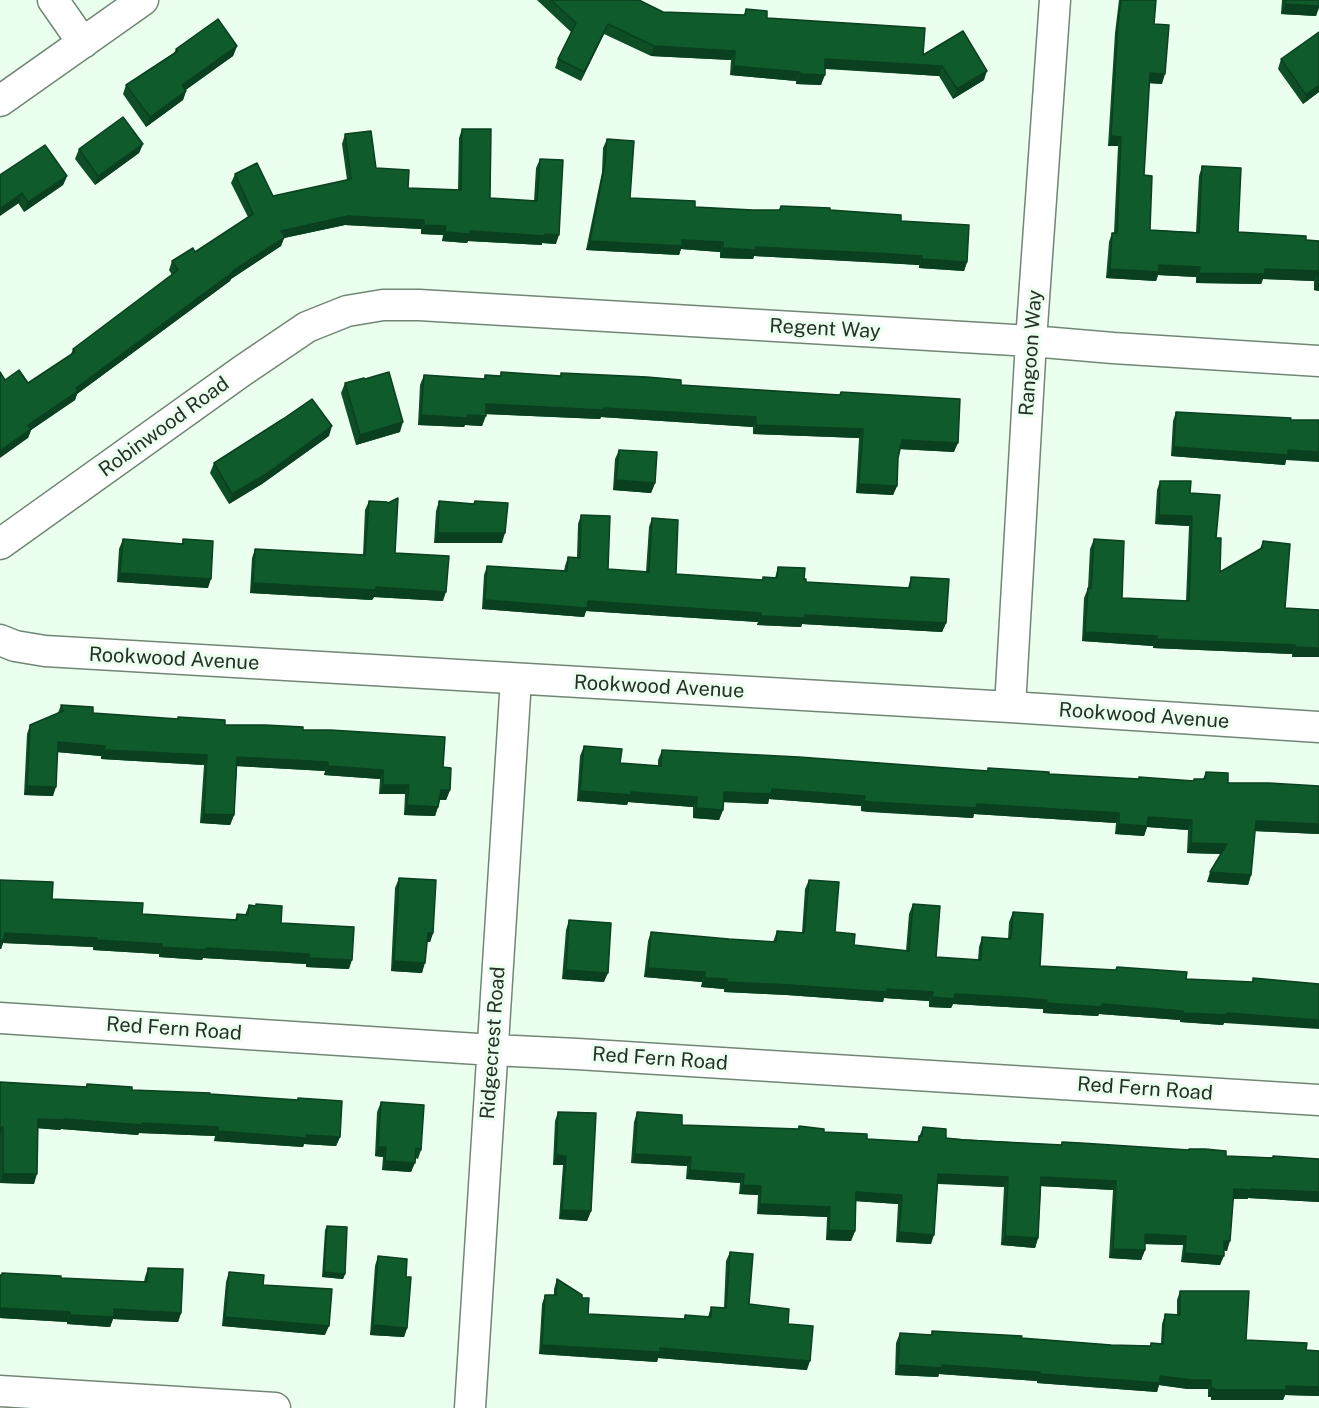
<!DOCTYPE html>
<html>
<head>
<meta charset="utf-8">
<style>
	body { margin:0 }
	canvas { display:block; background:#ebffef }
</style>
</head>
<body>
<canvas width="1319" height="1408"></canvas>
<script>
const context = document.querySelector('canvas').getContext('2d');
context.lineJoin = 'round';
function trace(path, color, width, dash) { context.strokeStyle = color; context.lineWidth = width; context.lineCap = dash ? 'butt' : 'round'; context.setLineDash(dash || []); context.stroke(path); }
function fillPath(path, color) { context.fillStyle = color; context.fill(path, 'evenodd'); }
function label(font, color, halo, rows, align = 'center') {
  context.font = font + ' "Public Sans",sans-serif'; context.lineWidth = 6; context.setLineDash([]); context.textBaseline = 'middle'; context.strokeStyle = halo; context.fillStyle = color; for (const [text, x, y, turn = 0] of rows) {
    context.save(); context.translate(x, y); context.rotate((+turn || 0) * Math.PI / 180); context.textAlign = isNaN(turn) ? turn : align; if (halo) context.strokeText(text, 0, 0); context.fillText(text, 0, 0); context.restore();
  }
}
const minor = new Path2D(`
	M53,0l30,43
	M0,101l143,-101
	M0,544l242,-173 65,-44 40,-16 36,-6h36l612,36 82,7 206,13
	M0,640l15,6 30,5 965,56 309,20
	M1010,707l21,-366 24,-341
	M0,1018l493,32 84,4 742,46
	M0,1391l275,17
	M470,1408l46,-729`);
const wall = new Path2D(`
	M537,0h102l24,12 81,3 2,-6 21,9 156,37 61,25 -31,19 -14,-23 -114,-7 -4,16 -25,-1v-3l-66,-6 1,-15 -80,-4 -47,-22 -23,47 -26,-13 3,-9 13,-27z
	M1119,0h37l-2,24 8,60 -13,-1 -5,92 6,55 46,2 3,-56 3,-10 36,66 81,9v50l-5,-1v-9l-51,-2 -2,5 -65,-1v-6l-38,-2 -2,6 -50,-3 3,-36 3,-9h2l4,-87h-10l7,-113z
	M1282,0h37l-3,16 -35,-2z
	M237,46l-4,10 -48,34 1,1 -3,9 -37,27 -23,-33 3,-9 48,-32 2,-4z
	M1281,59l38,33 -16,12 -25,-35z
	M462,129l28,69 44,3 2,-33 4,-9 16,85 -14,-1v2l-74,-4 -1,2 -25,-2 1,-6 -22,-1v-5l-76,-4 -61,13 -3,8 -50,33 -1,2 -153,113 -2,6 -44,30 -3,8 -23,-58 23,3 43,-29 2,-5 99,-74 -3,-5 3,-9 23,-9 53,-35 -17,-34 4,-9 38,22 74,-16 -5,-36 3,-10 31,34 32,20 50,2 1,-52z
	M607,139l23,59 65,9 58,3h26l2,-4 49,4 71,11 66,41 -3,9 -45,-3v-3l-30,-2 -135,-7 -1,3 -33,-1v-6l-39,-3 -2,6 -93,-5 16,-78 1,-24z
	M143,144l-4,9 -44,32 -20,-26 4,-10z
	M0,175l67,1 -4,9 -39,27z
	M501,372l60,4v-3l120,12 159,10 1,-3 113,60 -54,-3 -2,9 -1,28 -4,9 -37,-2 3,-55 -106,-4v-7l-152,-10 -1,2 -114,-5 -4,12 -17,-1 -1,2 -46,-2 2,-40 4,-10 60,4 1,-4 15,1z
	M345,383l55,49 -44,13 -15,-52z
	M1176,412l110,48 -1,5 -114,-9 2,-35z
	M329,436l-67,48 -33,20 -19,-31 4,-10z
	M619,450l36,33 -4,10 -38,-3 2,-31z
	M1160,481l30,12 26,45 4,34 40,-23 3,-8 22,67 34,2 -27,47v-3l-139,-6v-2l-71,-5 2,-43 4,-10 2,-39 4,-10 28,59 64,3 3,-75 -34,-2 2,-34z
	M369,501l26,52 48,48 -69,-4 -2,3 -122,-7 2,-35 3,-9 108,6 2,-45z
	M439,501l34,3 2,-3 27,42h-68l2,-32z
	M581,515l27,54 38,3 3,-45 3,-9 24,56 86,6 1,-3 12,1 3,-11 26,12 2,3 102,6 3,-11 35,46 -4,9 -140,-8 -1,3 -44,-2 1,-3 -172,-11 -2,6 -102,-8 2,-34 3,-9 77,5 1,-5 3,-9h9l1,-33z
	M123,539l59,5 1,-5 25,49 -91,-6 2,-33z
	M61,705l32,8 132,12 78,5 140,37 7,23 -4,10h-6l-5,16 -31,-1 1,-21h-26l1,-15 -56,-4 1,-4 -88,-5 -3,49 -4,10 -30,-2 4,-58 -103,-6v-3l-43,-4 -5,44 -29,-1 3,-61 3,-9 28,-12z
	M584,746l36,17 38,3v-6l4,-10 326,21v-3l61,6 89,5 55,2 1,-2h9l3,-7 22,11 91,51 -64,-3 -4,44 -3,10 -41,-3 14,-28 -34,-1 1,-23 -41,-3 -3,9 -29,-2 1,-11 -142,-9 -1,4 -105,-6 -7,-1v-5l-92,-7 -1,5 -45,-2v8l-4,10 -26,-2v-11l-65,-5 -1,3 -50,-4 3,-45z
	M399,878l34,55 -3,9h-3l-5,31 -31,-2 4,-83z
	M0,880l52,19 90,15 93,6 2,-6 8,1 4,-10 32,18 68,46 -43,-2v-3l-103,-6 -1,2 -43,-3v-3l-66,-4v-3l-90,-4 -2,6h-1z
	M809,880l26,52 19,13 52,6 3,-37 4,-10 23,53 42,3 1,-13 3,-10 26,2 1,-17 4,-10 27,54 75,4 2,-3 69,12 66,3 1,-4 66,6 -95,39 -1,2 -43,-3v-2l-81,-6 -1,2 -55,-3v-4l-37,-2 -53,-3 -2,4 -22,-1v-6l-45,-3 -1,4 -96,-7 -63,-3v-3l-23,-2 1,-5 -58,-5 4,-36 3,-9 78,7 44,3 4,-11 25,2 3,-44z
	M569,920l35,62 -42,-3 4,-49z
	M0,1082l86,5 1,-3 45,6 165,10 1,-2 42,39 -4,9 -32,-2 -1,3 -89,-6 1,-5 -76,-3 -1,2 -77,-6 -1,1 -22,-2 -4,56 -34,-1z
	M381,1102l40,48 -3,9 -3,-1 -4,14 -29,-2 1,-13 -8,-1 2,-44z
	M558,1112l33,99 -4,10 -28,-2 4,-54h-10l2,-44z
	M637,1112l45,13 116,4 1,-3 25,6 43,7 50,3 6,-15 23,11 115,7 1,-3 164,14 93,3v43l-71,-4v1h-15l-6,52 -3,-1 -4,15 -39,-3 2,-17 -38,-1v6l-4,10 -32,-2 4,-68 -72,-4 -3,52 -3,10 -34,-3 3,-58 -66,-3 -7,60 -35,-2 2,-38 -42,-3 -1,30 -4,10 -25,-1 1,-23 -70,-3 1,-19 -19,-1 1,-11 -54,-4 1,-13 -56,-3 3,-41z
	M327,1226l18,48 -2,5 -21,-2 3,-47z
	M730,1252l19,52 39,20 19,46 -149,-12 -1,4 -118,-8 3,-50 3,-9h9v-6l3,-10 25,19 6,16 96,5 1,-4 23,2 3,-10 13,1 2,-47z
	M378,1256l29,72 -3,9 -34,-2 5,-69z
	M148,1268l33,45 -3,9 -65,-3 -3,8 -43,-3v-2l-67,-4v-43l144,7 1,-5z
	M229,1272l34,13 62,50 -103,-9 4,-44z
	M1180,1291l66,49 60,10 13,1v45l-34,-1 -2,5h-72v-3h-3v-8h-20l-29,-4 -2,7 -120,-9v-2l-98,-7 -1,3 -43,-2 1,-32 4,-10 31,2 1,-4 179,14 39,1 1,-3h10l1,-19 3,-10 12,1v-15z`);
const shadedWall = new Path2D(`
	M1285,4l34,2v2l-3,8 -35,-2z
	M608,24l-4,10 -23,47 3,-9z
	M237,46l-4,10 -54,39 3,-10z
	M654,46l81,5 -4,9 -80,-4z
	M825,59l117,7 -3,10 -118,-8z
	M734,66l66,6 -4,9 -66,-6z
	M987,71l-3,9 -31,19 4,-10z
	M1150,73l15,1 -3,10 -15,-1z
	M800,74l25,1 -4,10 -25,-1z
	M1319,85v7l-16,12 3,-9z
	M186,91l-3,9 -37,27 4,-10z
	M1111,136l10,1 -3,9h-10z
	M143,144l-4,9 -44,32 3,-9z
	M67,176l-4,9 -39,27 4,-10z
	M22,193l-3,10 -19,13v-7z
	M348,216l76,4 -3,9 -76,-4 -61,13 -3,8 -50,33 -1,2 -153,113 -2,6 -44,30 -3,8 -28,20v-7l28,-26 205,-154 48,-40z
	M424,225l22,1 -3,9 -22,-1z
	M470,231l75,3 14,1 -3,9 -14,-1v2l-74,-4 -1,2 -25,-2 3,-9z
	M682,240l41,2 -3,10 -39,-3 -2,6 -93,-5 4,-9z
	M756,247l166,9 -3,9 -165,-9 -1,3 -33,-1 3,-10z
	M922,259l45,3 -3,9 -45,-3z
	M1159,265l41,2 -4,10 -38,-2 -2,6 -50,-3 4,-9z
	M1265,269l53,2 -4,10 -51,-2 -2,5 -65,-1 3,-10z
	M1317,281h2v10l-5,-1z
	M486,404l118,4 152,9 -3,10 -152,-10 -1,2 -117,-5z
	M421,415h47l18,1 -4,10 -17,-1 -1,2 -46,-2z
	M403,422l-3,10 -44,13 4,-10z
	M756,425l107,4 -4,9 -106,-4z
	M332,426l-3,10 -67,48 -33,20 3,-10z
	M902,440l56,3 -4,9 -56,-3z
	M1174,447l114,3 31,2v10l-33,-2 -1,5 -114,-9z
	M616,480l39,3 -4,10 -38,-3z
	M859,484l38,2 -4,9 -37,-2z
	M1159,515l33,1 -3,10 -34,-2z
	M438,533h67l-3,10h-68z
	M120,573l91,6 -3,9 -91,-6z
	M253,583l123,4 70,5 -3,9 -69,-4 -2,3 -122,-7z
	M485,600l103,1 173,12 -3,9 -172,-11 -2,6 -102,-8z
	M805,615l141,8 -4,9 -140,-8 -1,3 -44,-2 4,-9z
	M1085,632l72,4 -4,10 -71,-5z
	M1157,639l138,6 -3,9 -139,-6z
	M1295,647l24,1v9h-27z
	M58,742l47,4 -4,10 -46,-4z
	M104,750l103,5 -3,10 -103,-6z
	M237,757l91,5 -3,9 -91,-5z
	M328,766l55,4 -3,9 -56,-4z
	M383,785h26l-4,9h-26z
	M27,786l29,1 -3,9 -29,-1z
	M772,789l93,7 -4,10 -92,-7 -1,5 -48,-2 4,-10z
	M441,790h9l-4,10 -8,-1z
	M580,791l51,1 66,5 -4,10 -65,-5 -1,3 -50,-4z
	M864,801l113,3 142,9 -3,10 -142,-9 -1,4 -112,-7z
	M407,805l31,2 -3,9 -31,-1z
	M696,808l27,2 -4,10 -26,-2z
	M204,814l30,1 -4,10 -30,-2z
	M1148,817l44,3 -4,10 -41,-3 -3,9 -29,-2 4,-10z
	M1256,821l63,3v10l-67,-3z
	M1191,843l36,1 -4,10 -36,-1z
	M1210,872l41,3 -3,10 -41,-3z
	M5,933l92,5 -4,9 -90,-4 -2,6h-1v-9z
	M428,933h5l-3,9h-6z
	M96,940l66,4 -3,10 -66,-4z
	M162,947l44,1 103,6 -3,10 -103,-6 -1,2 -43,-3z
	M309,958l43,2 -3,9 -43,-2z
	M394,961l31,2 -3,10 -31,-2z
	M648,968l57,4 -3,10 -58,-5z
	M566,970l42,3 -4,9 -42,-3z
	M705,978l22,1 -3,10 -23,-2z
	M727,982l160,7 46,3 -4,9 -45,-3 -1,4 -96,-7 -63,-3z
	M955,994l92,6 -4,9 -90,-5 -2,4 -22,-1 3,-10z
	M1046,1003l56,1 81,7 -3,9 -81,-6 -1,2 -55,-3z
	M1183,1013h44l92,7v9l-95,-6 -1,2 -43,-3z
	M38,1119h26l154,8 -3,9 -76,-3 -1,2 -77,-6 -1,1 -26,-2z
	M0,1127h3l-3,9z
	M218,1131l88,4 34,2 -4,9 -32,-2 -1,3 -89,-6z
	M378,1147h8l-3,10 -8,-1z
	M635,1154l56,3 -4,9 -56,-3z
	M556,1155l10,1 -3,9h-10z
	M385,1161l30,2 -4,9 -29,-2z
	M690,1170l54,4 -4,9 -54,-4z
	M3,1174h34l-3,10 -34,-1z
	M938,1174l70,3 -4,10 -69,-4z
	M1041,1177l75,4 -3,9 -75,-4z
	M743,1185l18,1 -3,9 -19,-1z
	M1234,1189h17l68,3v10l-71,-4v1l-18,-1z
	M856,1192l46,3 -4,9 -45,-3z
	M760,1204l70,3 -3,10 -70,-3z
	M562,1210l29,1 -4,10 -28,-2z
	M829,1230l26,1 -4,10 -25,-1z
	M899,1232l35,3 -3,9 -35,-2z
	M1145,1234l41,2 -3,9 -41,-1z
	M1005,1236l33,2 -3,10 -34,-3z
	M1224,1241h6l-3,10 -6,-1z
	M1113,1249l32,1 -4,10 -32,-2z
	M1185,1253l39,3 -4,9 -39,-3z
	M324,1272l21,2 -2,5 -21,-2z
	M0,1308l70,4 -3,10 -67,-4z
	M114,1309l67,4 -3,9 -65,-3 -3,8 -43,-3 3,-9z
	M225,1317l104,9 -4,9 -103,-9z
	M373,1325l34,3 -3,9 -34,-2z
	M542,1345l118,3 150,13 -3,9 -149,-12 -1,4 -118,-8z
	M898,1365h44l98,7 -3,9 -98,-7 -1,3 -43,-2z
	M1040,1374l120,2 51,4 -3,9h-20l-29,-4 -2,7 -120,-9z
	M1286,1386l33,1v9l-34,-1 -2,5h-72l3,-10z
	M1211,1388h3l-3,9h-3z`);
const building = new Path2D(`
	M551,0h88l24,12 82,3 1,-6 21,2v7l158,10 -2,27 40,-24 24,40 -30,18 -15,-23 -117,-7v16l-25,-1v-2l-66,-6 1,-15 -81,-5 -46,-22 -24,48 -26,-13 18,-36z
	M1121,0h35l-2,24 15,1 -4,49 -15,-1 -6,102 8,1 -2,54 49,3 3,-67 39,2 -3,64 68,4v4l13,1v40h-2l1,-10 -53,-2v5l-66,-1 1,-6 -41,-2v7l-49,-3 2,-36h5l4,-96 -10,-1 7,-112z
	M1285,0h34v6l-34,-2z
	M218,19l19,27 -55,39 4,6 -36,26 -24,-32 52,-34 -2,-2z
	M1319,32v53l-13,10 -25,-36z
	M123,117l20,27 -45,32 -19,-27z
	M462,129h29l-1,69 47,3 3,-42 23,1 -4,75 -14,-1v2l-75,-5v3l-25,-2 1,-6 -22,-1v-5l-76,-4 -67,15 4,6 -52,34v1l-157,116 2,3 -50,34 3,4 -31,22v-79l5,8 14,-10 9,13 47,-31 -2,-3 105,-79 -6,-9 21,-13 2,4 58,-38 -18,-40 22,-11 16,33 78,-17 -6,-45 26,-3 5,37 33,2 -1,18 53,2z
	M607,139l27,2 -4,57 65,3v6l58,3h27l1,-4 49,2v2l71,5v6l68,4 -2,37 -45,-3v-3l-30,-2 -136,-7v3l-33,-2v-6l-41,-2v6l-92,-5 15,-78z
	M45,145l22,31 -39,26 -6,-9 -22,16v-34z
	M389,372l14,50 -43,13 -15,-52 19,-5 1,1z
	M501,372l60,4v-3l86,4 34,3v5l159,10 1,-3 119,7 -2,44 -56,-3 -4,18 -1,28 -38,-2 4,-55 -107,-4v-8l-152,-9 -1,2 -117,-6v12l-18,-1 -1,3 -46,-3 3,-40 61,4v-4l16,1z
	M312,399l20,27 -66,48 -34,20 -18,-31 69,-44z
	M1176,412l115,6 -1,2h29v32l-31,-2v5l-114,-8z
	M619,450l38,2 -2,31 -39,-3z
	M1160,481h31l-1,12 30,2 -4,43h5l-1,34 42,-24 1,-7 27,3 -5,64 34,2v38l-24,-1v-2l-138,-6v-3l-72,-4 3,-44 3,1 3,-50 30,2 -2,57 67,3 3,-85 -33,-1z
	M398,498l-3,55 54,3 -3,36 -70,-5v3l-123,-7 2,-34 110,6 4,-54 18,1 1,1z
	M439,501l35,3 1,-3 33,2 -3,30h-67z
	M581,515l29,1 -2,53 41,3 3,-54 26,2 -2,54 87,6v-3l14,1 1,-11 27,1 -1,11h2v3l104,6 1,-11 38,2 -3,44 -141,-8 -1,3 -43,-2v-3l-173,-12 -1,7 -102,-8 2,-34 80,5 1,-14 12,1z
	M123,539l60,5v-5l30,2 -2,38 -91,-6z
	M61,705l32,2v6l85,6v-2l47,3v5h40l38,2v3h27l115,7 -2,30 8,1 -1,22h-9l-3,17 -31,-2 2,-20h-26v-15l-55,-4v-4l-91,-5 -3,58 -30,-1 3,-59 -103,-5 1,-4 -47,-4 -2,45 -29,-1 3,-61 33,-14z
	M584,746l38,3 -2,14 41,3 1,-16 137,7 189,14v-3l61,4v2l90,5v-2l55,4v-2h11l1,-7 22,1v10h41l50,3v38l-63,-3 -5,54 -41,-3 17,-28 -36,-1 1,-23 -44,-3 -1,9 -28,-2v-11l-142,-9 -1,4 -104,-6 -8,-1 1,-5 -93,-7 -1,5 -47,-2 -1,18 -27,-2 1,-11 -66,-5v3l-51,-4z
	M399,878l37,2 -3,53h-5l-3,30 -31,-2z
	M0,880l53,2 -1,17 91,4 -1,11 95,6v-6l11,1 1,-10 7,1v-2l26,2 -1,17 73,4 -2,33 -43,-2v-4l-103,-6v2l-44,-3v-3l-66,-4 1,-2 -92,-5 -1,7h-4z
	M809,880l30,2 -4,50 20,2 -1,11 55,6 4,-47 27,2 -4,51 45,3 1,-23 29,2 2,-27 30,2 -3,52 76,4 1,-3 70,5 -1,7 67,3v-4l66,6v36l-92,-7 -1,2 -43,-2v-2l-81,-7 -1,3 -55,-4 1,-3 -37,-3 -55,-3 -1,5 -22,-2 1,-5 -46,-3 -1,3 -96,-7 -63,-3v-3l-22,-1v-6l-57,-4 3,-36 78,7 47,3 1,-11 27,2z
	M569,920l42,3 -3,50 -42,-3z
	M0,1082l87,5v-3l45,3v3l78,3v1l88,6v-2l44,3 -2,36 -34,-2v3l-88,-7v-4l-76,-4v2l-78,-6v1l-26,-1 -1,55h-34v-47h-3z
	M381,1102l43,3 -3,45 -5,-2 -1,15 -30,-2 1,-14h-8z
	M558,1112l38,1 -5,98 -29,-1 4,-54 -10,-1z
	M637,1112l45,3v10l117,4v-3l25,3v3l43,2v5l52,3v-6h3l1,-9 23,2v9l18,2 98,5v-3l19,1 108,7v-1h16l21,2v5l47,2v-2l46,3v33l-68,-3v1l-17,-1 -4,52h-6v15l-39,-3 1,-17 -41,-2v16l-32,-1 3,-68 -75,-4 -3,61 -33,-2 3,-59 -70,-3 -4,61 -35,-3 3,-37 -46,-3 -1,39 -26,-1 1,-23 -70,-3 1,-18 -18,-1 1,-11 -54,-4 1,-13 -56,-3z
	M327,1226l20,1 -2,47 -21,-2z
	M730,1252l23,2 -4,50 40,5 -1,15 25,2 -3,35 -150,-13v4l-118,-7 3,-50h11l1,-16 25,16v3h7l-1,16 97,5v-4l26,2v-10l15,1z
	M378,1256l29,3 -1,18h5l-4,51 -34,-3z
	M148,1268l35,1 -2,44 -67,-4v8l-44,-2v-3l-70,-4v-33h2v-2l59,3v2l86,4z
	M229,1272l35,3 -1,10 69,4 -3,37 -104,-9z
	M1180,1291h69l-3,49 61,3 -1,7 13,1v36l-33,-1v4h-72v-2h-3v-8h-19l-32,-4v7l-120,-9v-2l-98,-7 -1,3 -43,-3 2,-32 32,2v-4l90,5 -1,2 90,7 40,1v-3l12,1 2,-30 15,1z`);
const streetNames = [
	["Regent Way",825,329,3],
	["Rangoon Way",1031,353,-86],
	["Robinwood Road",164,427,-36],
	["Rookwood Avenue",174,659,3],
	["Rookwood Avenue",659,687,3],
	["Rookwood Avenue",1144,716,4],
	["Red Fern Road",174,1029,4],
	["Ridgecrest Road",493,1043,-86],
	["Red Fern Road",660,1059,4],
	["Red Fern Road",1145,1089,4]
];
trace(minor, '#718775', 33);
trace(minor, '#fff', 30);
fillPath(wall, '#0d4e26');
fillPath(shadedWall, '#0a401f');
fillPath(building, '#0f5b2c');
trace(building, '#0a401f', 1.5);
label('20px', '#262f28', '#ebffef', streetNames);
</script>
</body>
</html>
